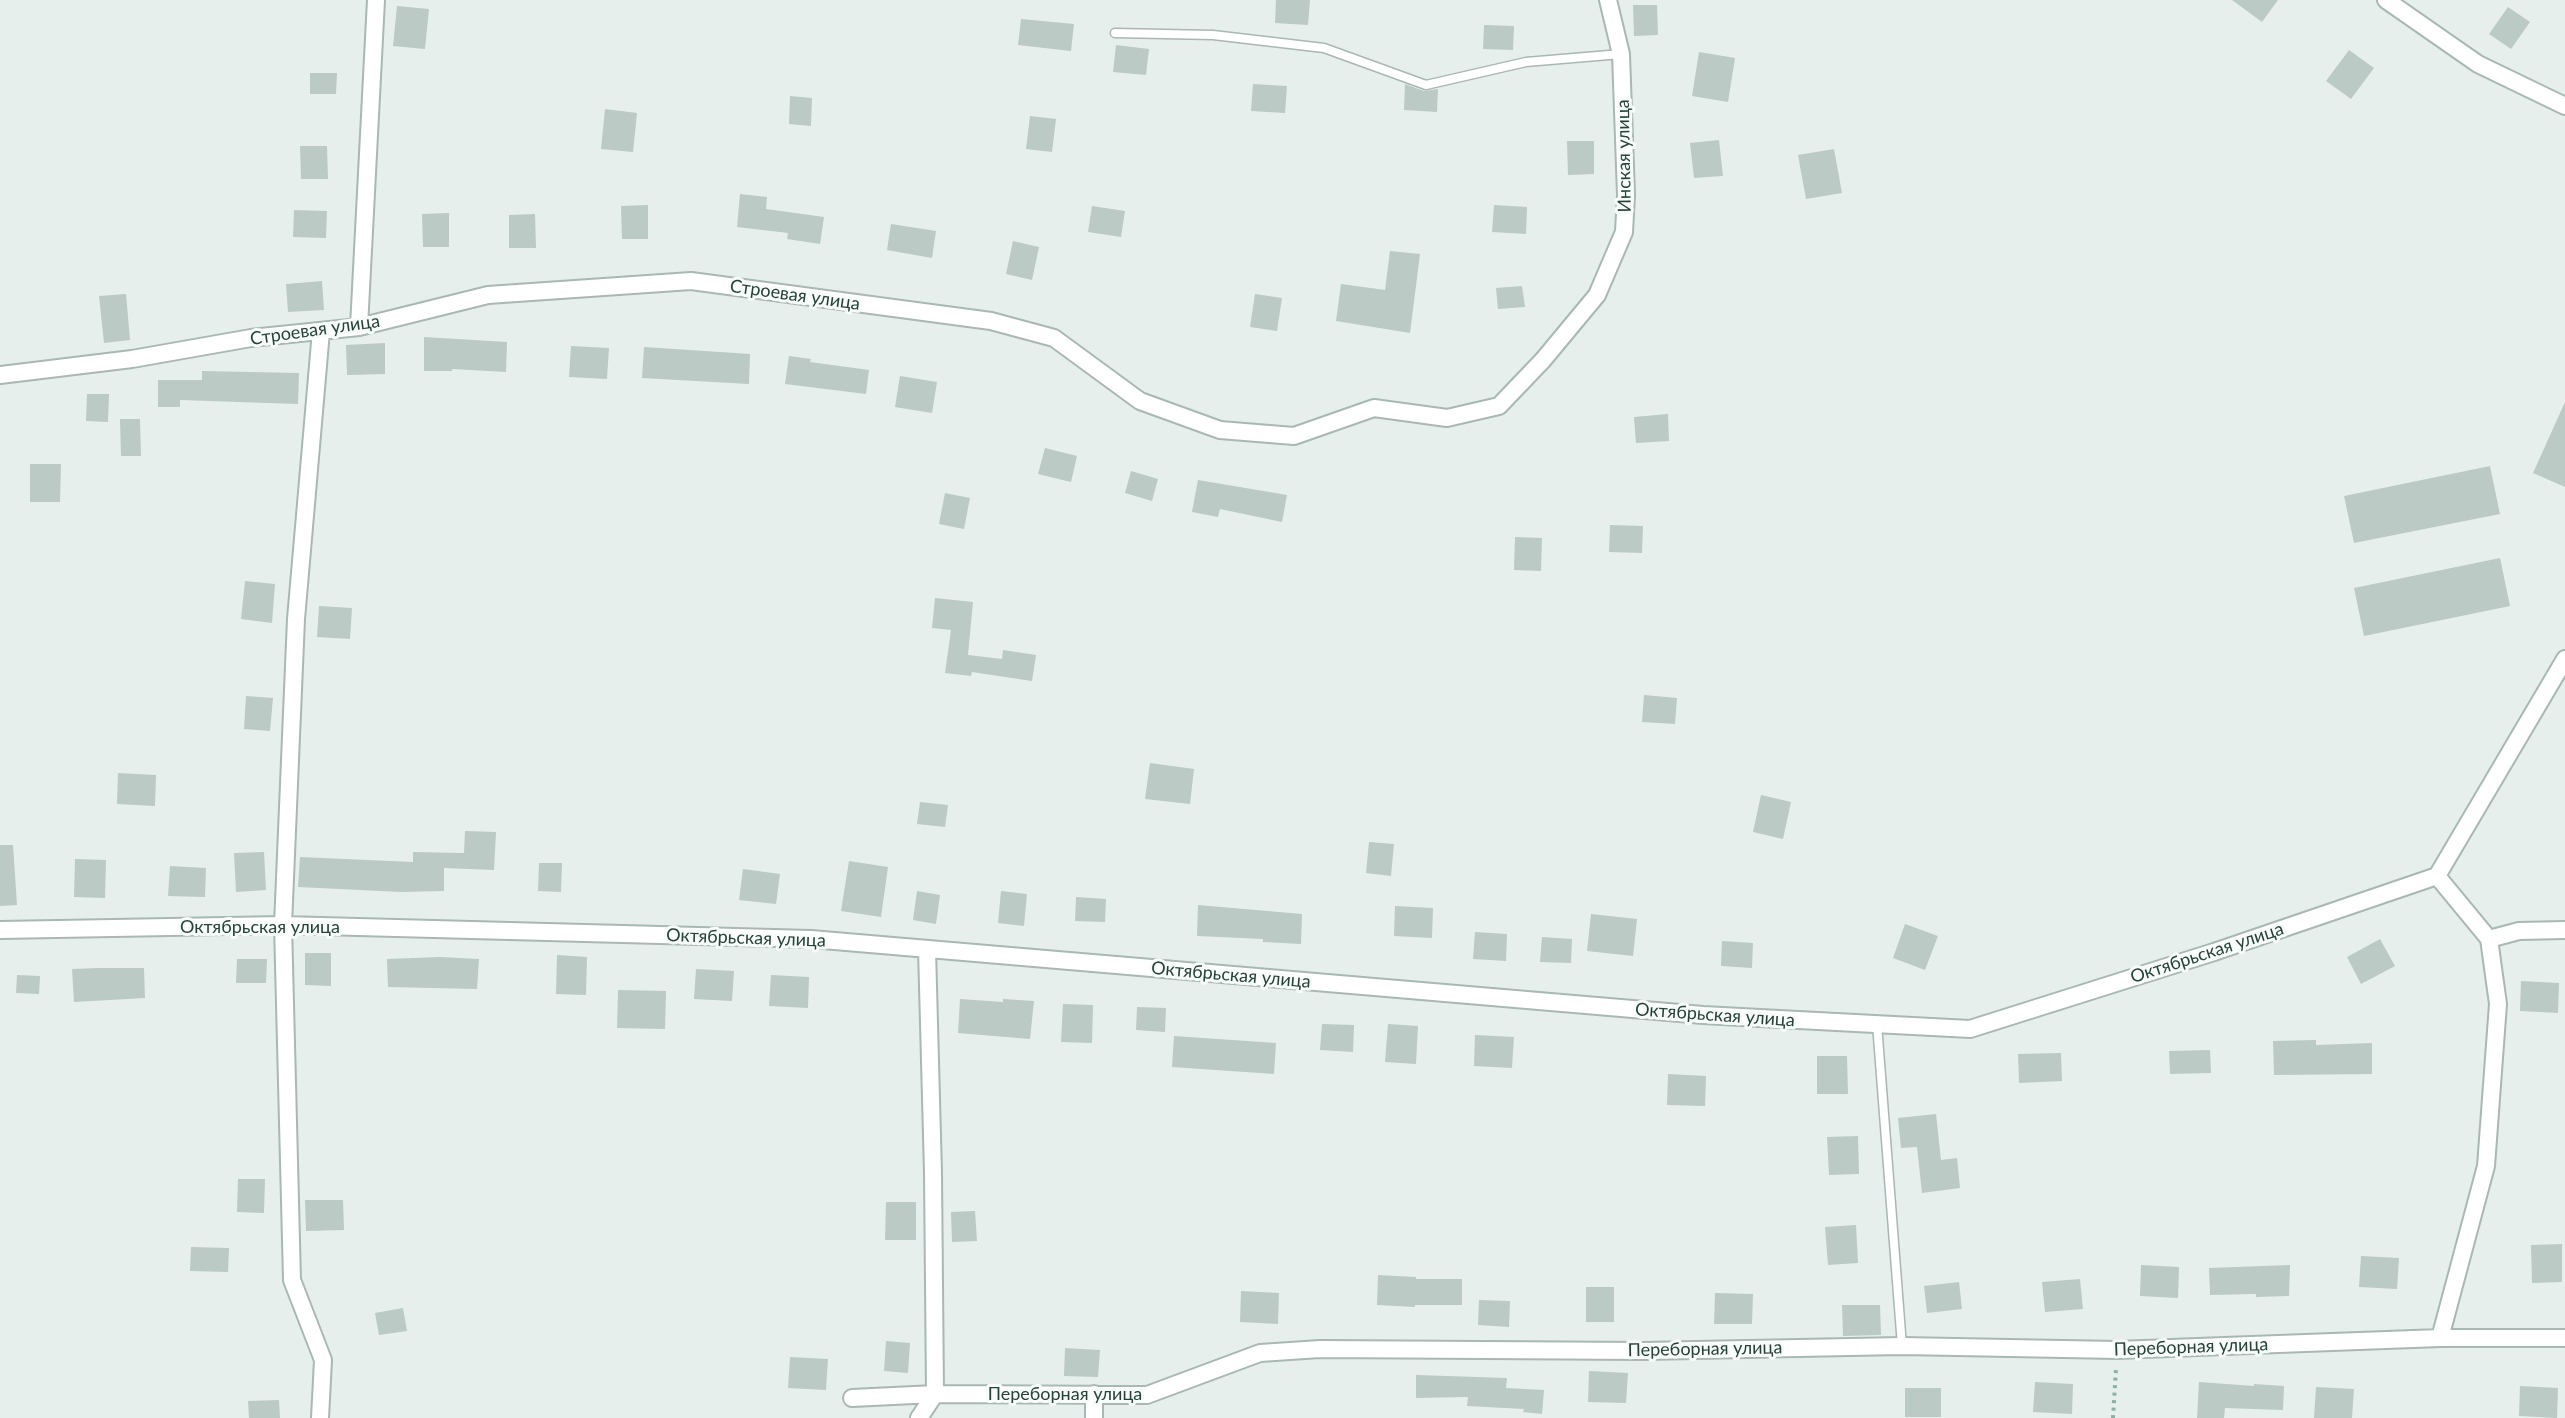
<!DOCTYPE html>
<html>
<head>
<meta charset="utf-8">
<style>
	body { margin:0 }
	canvas { display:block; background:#e6efeb }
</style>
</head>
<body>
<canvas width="2565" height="1418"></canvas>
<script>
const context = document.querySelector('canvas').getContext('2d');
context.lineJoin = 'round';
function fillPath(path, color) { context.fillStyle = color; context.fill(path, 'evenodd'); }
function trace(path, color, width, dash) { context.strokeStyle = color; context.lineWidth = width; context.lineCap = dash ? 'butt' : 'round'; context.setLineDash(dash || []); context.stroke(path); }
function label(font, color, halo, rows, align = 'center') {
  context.font = font + ' Lato,sans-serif'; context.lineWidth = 6; context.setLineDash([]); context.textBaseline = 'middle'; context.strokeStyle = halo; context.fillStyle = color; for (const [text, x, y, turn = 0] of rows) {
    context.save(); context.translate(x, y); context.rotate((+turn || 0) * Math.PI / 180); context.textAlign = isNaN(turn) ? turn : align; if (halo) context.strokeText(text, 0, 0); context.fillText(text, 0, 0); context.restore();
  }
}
const building = new Path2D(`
	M1276,0h34l-2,25 -33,-2z
	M2232,0h46l-16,22z
	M1633,5h24l1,30 -24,1z
	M397,6l32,3 -4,40 -32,-3z
	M2508,7l22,15 -19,27 -22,-15z
	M1021,19l53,5 -3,27 -53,-6z
	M1484,25l30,1 -1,24 -30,-1z
	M1116,45l33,4 -3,26 -33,-3z
	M2349,50l25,18 -23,31 -25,-18z
	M1699,52l36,6 -7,44 -36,-6z
	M310,73h27l-1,21h-26z
	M1253,84l34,2 -2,27 -34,-2z
	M1405,84l19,7 14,-2 -1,23 -33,-2z
	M790,96l22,2 -1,28 -22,-2z
	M605,109l32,4 -4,39 -32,-3z
	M1030,116l26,3 -4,33 -26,-3z
	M1719,140l4,36 -29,2 -4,-35z
	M1567,141h27v33l-26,1z
	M300,146h27l1,33h-27z
	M1834,149l8,44 -36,6 -8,-44z
	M740,194l27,3 -1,12 58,8 -4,27 -33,-5 1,-6 -51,-6z
	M648,205v34h-26l-1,-33z
	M1494,205l33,2 -1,27 -34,-2z
	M1092,206l33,5 -4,26 -33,-5z
	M294,210l33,1 -1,27 -33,-1z
	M449,213v34h-26l-1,-33z
	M535,214l1,34h-27v-33z
	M891,224l45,7 -4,27 -45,-8z
	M1013,241l26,6 -7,33 -26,-6z
	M1390,251l30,3 -10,79 -74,-12 5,-37 44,6z
	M322,281l2,29 -36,2 -2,-28z
	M1522,286l3,21 -27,2 -2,-21z
	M126,294l4,46 -26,3 -5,-47z
	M1255,294l27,4 -5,33 -27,-4z
	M424,337l83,5 -1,30 -54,-3v2h-28z
	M385,343v31l-38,1 -1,-30z
	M571,346l38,2 -2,31 -38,-2z
	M644,347l106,7 -1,30 -107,-6z
	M789,356l22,3 -1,3 59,8 -3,24 -81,-10z
	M202,371l97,2 -1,31 -118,-4v7h-22v-27h44z
	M900,376l37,6 -5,31 -37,-6z
	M87,394h22l-1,28 -22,-1z
	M2565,402v85l-32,-14z
	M1668,414l1,27 -33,2 -2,-26z
	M120,419h20l1,37h-20z
	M1045,448l32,8 -6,26 -33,-8z
	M30,464h31l-1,38h-30z
	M2490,466l10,48 -146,29 -10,-47z
	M1131,471l27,8 -6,22 -27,-8z
	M1198,480l89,15 -5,27 -62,-13 -2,8 -26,-5z
	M945,493l25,5 -6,31 -25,-5z
	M1610,525l33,1 -1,27 -33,-1z
	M1515,537l27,1 -1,33 -27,-1z
	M2500,558l10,48 -146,30 -10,-48z
	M245,581l30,3 -3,39 -31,-4z
	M935,598l38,4 -5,53 34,4 1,-9 33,5 -4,26 -60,-9 -1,4 -26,-3 6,-43 -19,-2z
	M319,606l33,2 -2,31 -33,-2z
	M1644,695l33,3 -2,26 -33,-2z
	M246,696l27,2 -3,33 -26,-2z
	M1150,763l44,6 -4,35 -45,-5z
	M118,773l38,2 -1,31 -38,-2z
	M1761,795l30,7 -8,37 -30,-7z
	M920,802l28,3 -3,22 -28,-3z
	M465,831l31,1 -2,38 -50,-2v23l-43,1 -103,-5 2,-30 113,5v-10l51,1z
	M1369,842l25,2 -3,32 -25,-3z
	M0,845h13l4,60 -17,1z
	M264,852l2,38 -30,2 -2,-39z
	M75,859l31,1 -1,38 -31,-1z
	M849,861l39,6 -7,50 -40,-6z
	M539,863h23l-1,29 -23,-1z
	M170,866l36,2 -1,29 -37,-1z
	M743,869l37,5 -4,30 -37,-4z
	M917,891l23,4 -4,29 -23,-4z
	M1001,891l26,3 -3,32 -26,-3z
	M1076,897l30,2 -1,23 -30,-1z
	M1198,905l104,9 -1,30 -38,-2v-3l-66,-3z
	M1395,906l38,2 -1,30 -38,-2z
	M1591,914l46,5 -4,37 -46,-5z
	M1905,924l33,12 -13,34 -32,-12z
	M1475,932l32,2 -1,27 -33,-2z
	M1542,937l30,2 -1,24 -31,-1z
	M2380,939l15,27 -34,18 -14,-27z
	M1722,941l31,2 -1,25 -31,-2z
	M305,953h26v33l-26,-1z
	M557,955l30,2 -1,38 -30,-1z
	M440,957l39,2 -2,30 -89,-2 -1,-28z
	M237,959h30l-1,24h-30z
	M99,968h45l1,30 -71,4 -2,-33z
	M696,969l38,2 -2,30 -38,-2z
	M17,975l23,1 -1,18 -23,-1z
	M771,975l38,2 -1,31 -39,-2z
	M2521,981l38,2 -1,30 -38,-2z
	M618,990l48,1 -1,38 -48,-1z
	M960,999l43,3v-3l31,2 -4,38 -72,-6z
	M1063,1004l30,1 -1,38 -31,-1z
	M1137,1007l29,1 -1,24 -29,-2z
	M1322,1024l32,1 -1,27 -33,-2z
	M1388,1024l30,2 -2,38 -31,-2z
	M1475,1035l39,2 -2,31 -38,-2z
	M1174,1036l102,7 -2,31 -102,-7z
	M2316,1040v5l56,-2v31l-98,1 -1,-34z
	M2210,1050l1,23 -41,1 -1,-23z
	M2061,1053l1,28 -43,2 -1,-29z
	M1817,1056h30l1,38h-31z
	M1668,1074l38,2 -1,30 -38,-1z
	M1936,1114l5,46 16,-2 3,30 -38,5 -5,-46 -16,1 -3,-30z
	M1858,1136l1,38 -30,1 -2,-38z
	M238,1179h27l-1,34 -27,-1z
	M305,1200h38l1,30 -38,1z
	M886,1202h30v38h-31z
	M975,1211l2,30 -25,1 -1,-30z
	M1856,1225l2,38 -30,2 -3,-38z
	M2562,1244v38l-30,1 -1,-38z
	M191,1247l38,1 -1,24 -38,-1z
	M2361,1256l38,2 -2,31 -38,-2z
	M2141,1265l38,2 -1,31 -38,-2z
	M2290,1265l-1,31 -33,1v-3l-46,1 -1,-27z
	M1378,1275l38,2v2h46v26h-47v2l-38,-2z
	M2080,1279l3,30 -38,3 -3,-30z
	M1959,1282l3,27 -35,4 -3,-27z
	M1586,1287h28v35h-28z
	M1241,1291l38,2 -1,31 -38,-2z
	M1715,1293l38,1 -1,30h-38z
	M1479,1300l31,1 -1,26 -31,-2z
	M1842,1305h38l1,30 -38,1z
	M403,1308l4,23 -28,4 -4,-22z
	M886,1341l24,2 -2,30 -24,-2z
	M1065,1348l35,2 -2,27 -34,-1z
	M790,1357l38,2 -2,31 -38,-2z
	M1589,1371l39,2 -2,30 -38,-1z
	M1416,1375l91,3 -1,10 38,2 -2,24 -19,-2 1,-3 -57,-3 1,-9 -52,1z
	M2035,1382l38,2 -1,30 -39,-2z
	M2199,1382l55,4v-2l30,2 -1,24 -58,-2 -1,10h-27z
	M2520,1386l38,2 -1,30 -38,-2z
	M2316,1387l38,2 -2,29h-38z
	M1905,1388h36v29h-36z
	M279,1400l1,18h-31l-1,-17z`);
const path = new Path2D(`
	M2113,1418l3,-50`);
const service = new Path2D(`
	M1115,33l98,2 111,13 102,37 100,-23 95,-8
	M1877,1024l25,322`);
const minor = new Path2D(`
	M2386,0l92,64 87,42
	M359,327l17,-327
	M0,375l132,-16 119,-21 108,-11 129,-32 203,-14 300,40 63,17 86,63 80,29 74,6 80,-28 73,10 52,-12 44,-46 54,-65 27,-63 2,-37 -5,-141 -13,-54
	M2437,876l52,63 9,65 -12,162 -46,172
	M2437,876l128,-217
	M0,930l283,-5 528,14 892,76 267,14 244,-77 223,-76
	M2489,939l30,-8 46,-1
	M1094,1394v24
	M852,1398l83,-4 212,1 113,-42 60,-4 324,2 258,-5 215,4 323,-12h125
	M320,1418l3,-58 -31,-80 -9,-355 13,-306 25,-288
	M919,1418l16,-24 -2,-221 -6,-224`);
const streetNames = [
	["Инская улица",1624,156,-91],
	["Строевая улица",795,295,8],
	["Строевая улица",315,330,-8],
	["Октябрьская улица",260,927],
	["Октябрьская улица",746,938,2],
	["Октябрьская улица",2207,953,-18],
	["Октябрьская улица",1231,975,5],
	["Октябрьская улица",1715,1015,4],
	["Переборная улица",2191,1347,-2],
	["Переборная улица",1705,1349,-1],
	["Переборная улица",1065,1394]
];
fillPath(building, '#bbcac4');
trace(service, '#a8b8b2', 11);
trace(minor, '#a8b8b2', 20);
trace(path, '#86b3a5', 4, [3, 4.5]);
trace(service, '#fff', 8);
trace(minor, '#fff', 16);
label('18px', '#24423a', '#f7fbf9', streetNames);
</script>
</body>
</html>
